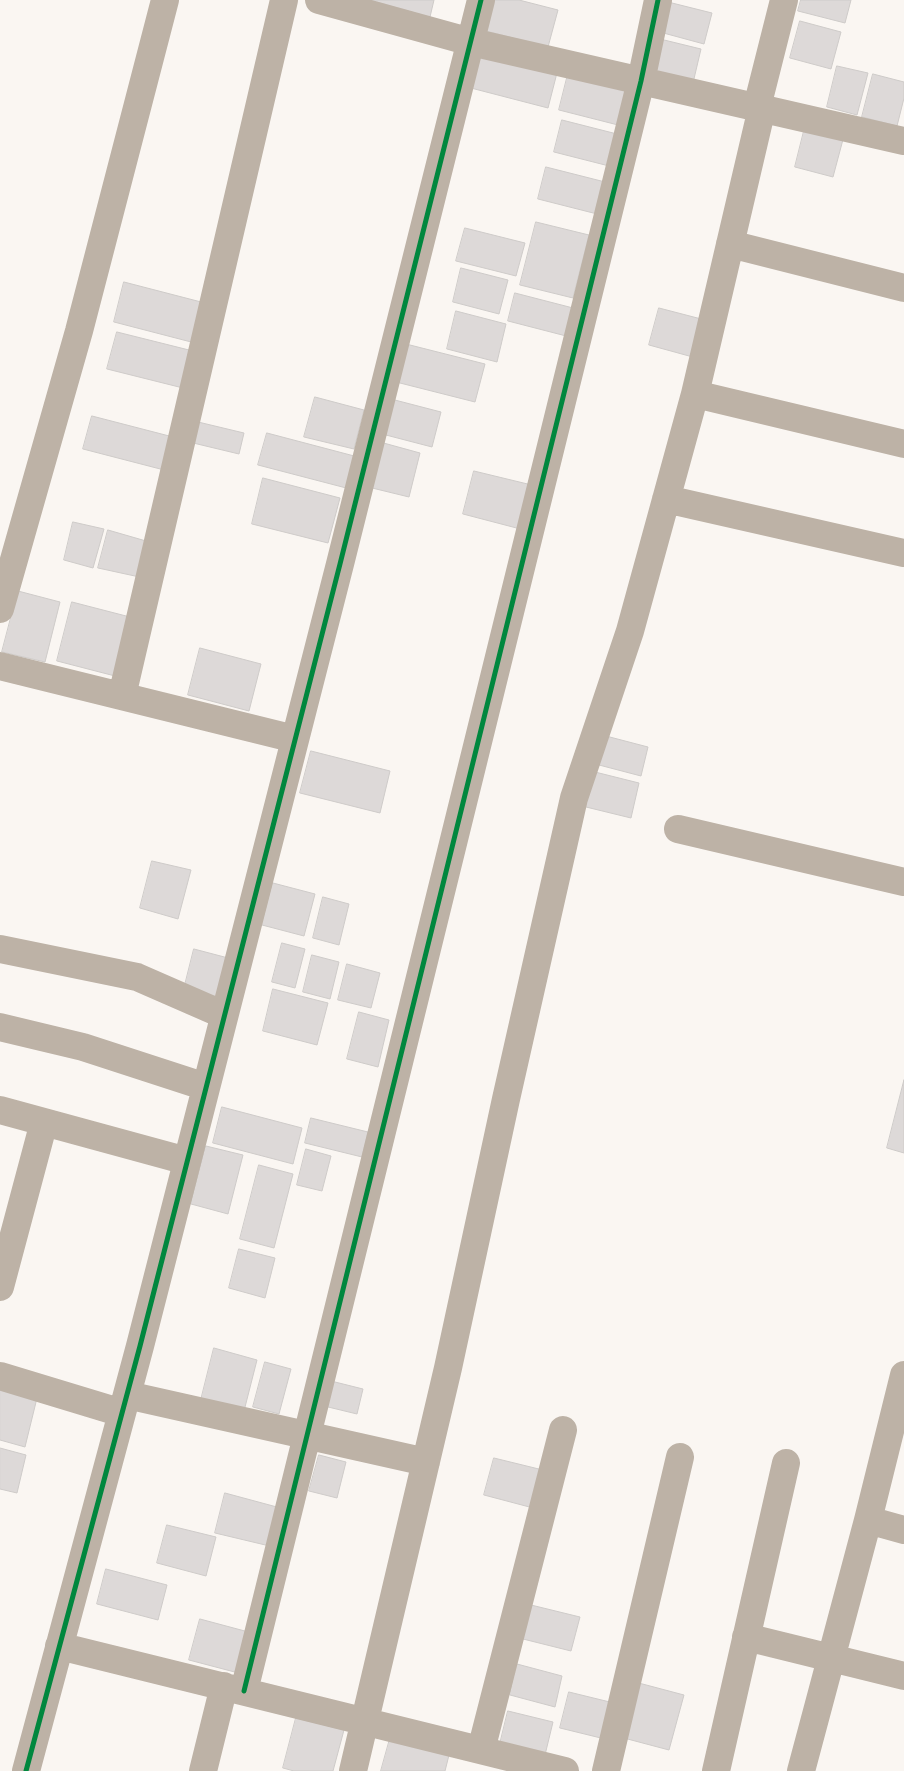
<!DOCTYPE html>
<html>
<head>
<meta charset="utf-8">
<style>
	body { margin:0 }
	canvas { display:block; background:#faf6f2 }
</style>
</head>
<body>
<canvas width="904" height="1771"></canvas>
<script>
const context = document.querySelector('canvas').getContext('2d');
context.lineJoin = 'round';
function fillPath(path, color) { context.fillStyle = color; context.fill(path, 'evenodd'); }
function trace(path, color, width, dash) { context.strokeStyle = color; context.lineWidth = width; context.lineCap = dash ? 'butt' : 'round'; context.setLineDash(dash || []); context.stroke(path); }
const building = new Path2D(`
	M370,0h64l-4,17z
	M490,0h29l39,10 -10,37 -66,-17z
	M801,0h50l-6,23 -47,-12z
	M664,1l48,12 -8,31 -48,-13z
	M800,21l41,11 -10,37 -41,-11z
	M656,38l45,11 -8,34 -45,-11z
	M477,48l81,21 -10,39 -81,-21z
	M837,66l31,7 -11,42 -30,-8z
	M569,70l60,15 -11,40 -59,-15z
	M873,74l31,8v16l-7,28 -35,-9z
	M562,120l59,15 -8,32 -59,-15z
	M806,123l39,9 -12,45 -38,-10z
	M546,167l67,17 -8,32 -67,-17z
	M536,222l53,13 -16,63 -53,-13z
	M465,228l60,15 -9,33 -60,-15z
	M461,268l47,12 -9,34 -46,-12z
	M124,282l81,21 -10,40 -81,-21z
	M515,293l62,16 -7,28 -62,-16z
	M659,308l50,13 -9,38 -51,-14z
	M456,311l50,13 -9,38 -50,-13z
	M117,332l76,19 -10,37 -76,-19z
	M406,344l79,20 -10,38 -79,-20z
	M315,397l49,13 -10,39 -50,-12z
	M391,399l50,13 -9,35 -50,-13z
	M92,416l85,22 -9,33 -85,-22z
	M194,421l50,12 -5,21 -50,-12z
	M267,433l91,24 -8,32 -92,-24z
	M380,442l40,11 -11,44 -41,-10z
	M474,471l66,16 -12,44 -65,-17z
	M263,478l77,20 -12,45 -76,-19z
	M73,522l31,7 -11,39 -29,-8z
	M108,530l45,13 -9,35 -46,-10z
	M18,591l42,11 -15,60 -43,-10z
	M72,602l58,15 -15,59 -58,-15z
	M200,648l61,16 -12,47 -61,-16z
	M606,736l42,11 -7,29 -42,-11z
	M311,751l79,20 -10,42 -80,-20z
	M595,772l44,11 -8,35 -45,-11z
	M152,861l39,9 -13,49 -38,-11z
	M273,883l42,11 -11,42 -42,-11z
	M323,897l26,7 -10,41 -26,-7z
	M282,943l23,6 -10,39 -23,-6z
	M194,949l38,10 -10,39 -38,-9z
	M312,955l27,7 -9,37 -27,-7z
	M347,964l33,9 -9,35 -33,-8z
	M273,989l55,14 -11,42 -54,-14z
	M359,1012l30,8 -11,47 -31,-8z
	M904,1080v73l-17,-5z
	M222,1107l80,21 -9,36 -80,-21z
	M311,1118l57,14 -6,25 -57,-14z
	M206,1146l37,9 -15,59 -37,-10z
	M306,1149l25,7 -9,35 -25,-6z
	M259,1165l34,9 -19,74 -34,-9z
	M239,1249l36,9 -10,40 -36,-10z
	M214,1348l43,12 -13,51 -43,-11z
	M265,1362l26,7 -12,45 -26,-7z
	M331,1381l32,8 -6,25 -33,-8z
	M0,1388l37,10 -12,49 -25,-7z
	M0,1448l26,7 -9,38 -17,-4z
	M319,1455l27,7 -9,36 -28,-7z
	M494,1458l53,13 -10,38 -53,-14z
	M225,1493l63,17 -10,38 -63,-15z
	M167,1525l49,12 -10,39 -49,-13z
	M106,1569l61,16 -9,35 -61,-16z
	M527,1604l53,13 -9,34 -52,-13z
	M200,1619l56,15 -10,41 -57,-15z
	M517,1664l45,12 -7,31 -45,-12z
	M635,1682l49,13 -15,55 -49,-13z
	M569,1692l49,12 -9,36 -49,-12z
	M508,1711l45,11 -8,33 -45,-11z
	M296,1718l48,12 -11,41h-39l-11,-3z
	M391,1735l59,16 -5,20h-64z`);
const street = new Path2D(`
	M319,0l152,42 433,99
	M757,107l27,-107
	M730,244l174,44
	M695,394l209,50
	M666,499l238,54
	M0,609l79,-278 86,-331
	M0,666l295,73
	M122,696l162,-696
	M678,829l226,53
	M0,949l137,28 87,38
	M0,1027l83,20 123,40
	M0,1110l187,51
	M0,1287l44,-165
	M0,1376l122,37
	M127,1395l299,67
	M868,1520l36,10
	M746,1637l158,39
	M59,1646l506,125
	M244,1691l397,-1610 17,-81
	M481,1750l82,-320
	M26,1771l114,-425 200,-782 141,-564
	M203,1771l21,-85
	M353,1771l95,-403 58,-269 68,-301 56,-167 65,-237 67,-286
	M606,1771l74,-314
	M716,1771l70,-308
	M801,1771l67,-251 36,-145`);
const cycleway = new Path2D(`
	M244,1691l397,-1610 17,-81
	M26,1771l114,-425 200,-782 141,-564`);
fillPath(building, '#ddd9d8');
trace(building, '#cecbc9', 1);
trace(street, '#bdb2a6', 28);
trace(cycleway, '#00873e', 5);
</script>
</body>
</html>
